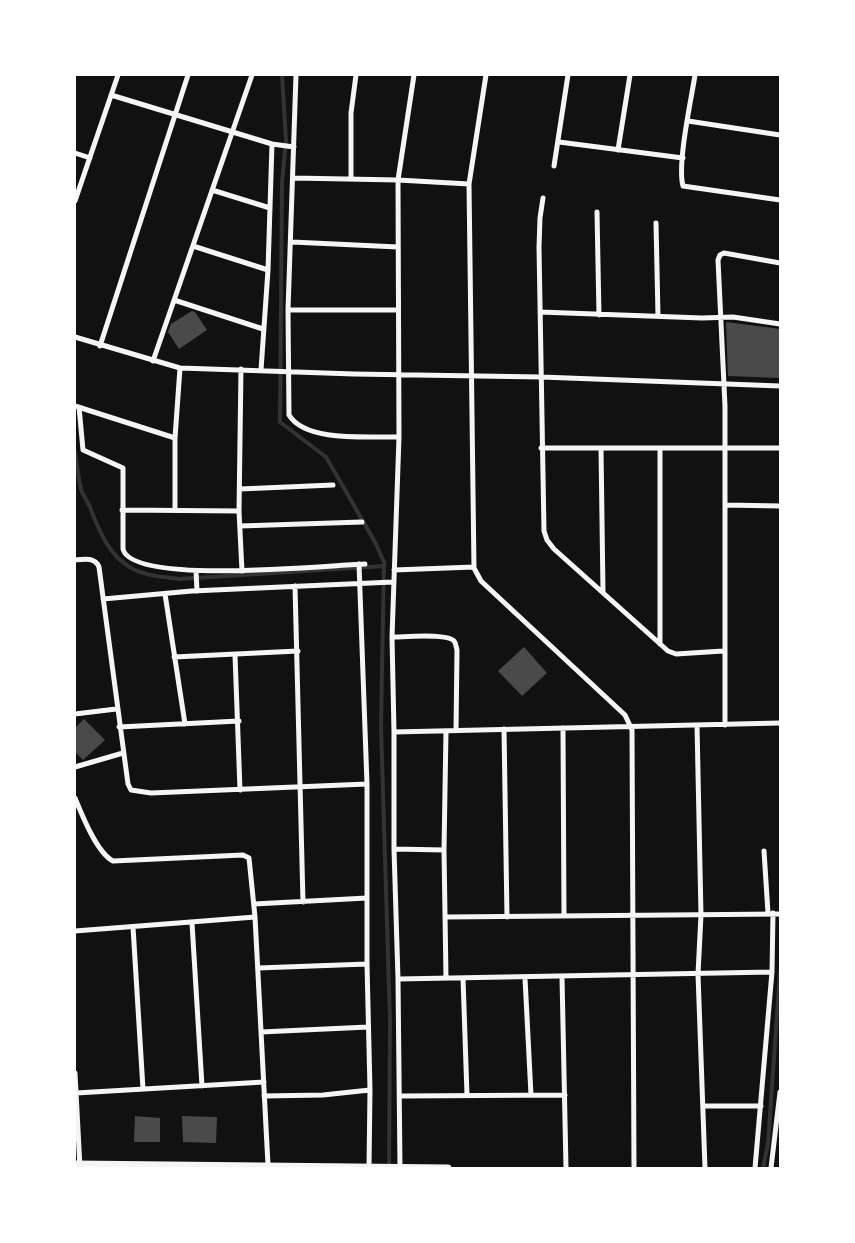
<!DOCTYPE html>
<html>
<head>
<meta charset="utf-8">
<style>
	body { margin:0 }
	#map { position:relative; width:855px; height:1243px; overflow:hidden; background:#111; font-family:Signika,sans-serif }
	canvas { display:block }
	.frame { position:absolute; inset:0; border:76px solid #fff; pointer-events:none }
</style>
</head>
<body>
<div id="map">
<canvas width="855" height="1243"></canvas>
<div class="frame"></div>
</div>
<script>
const context = document.querySelector('canvas').getContext('2d');
context.lineJoin = 'round';
function trace(path, color, width, dash) { context.strokeStyle = color; context.lineWidth = width; context.lineCap = dash ? 'butt' : 'round'; context.setLineDash(dash || []); context.stroke(path); }
function fillPath(path, color) { context.fillStyle = color; context.fill(path, 'evenodd'); }
const stream = new Path2D(`
	M282,75l4,65 -4,43 -2,239 46,35 49,85 9,20 -3,164 9,296 -1,145
	M75,452c2,12 3,25 6,37 2,7 8,14 10,21 9,23 19,47 42,59 14,7 31,8 46,10l205,-13
	M763,1168l5,-24 12,-172`);
const building = new Path2D(`
	M192,311l3,1 12,18 -28,19 -11,-17 3,-8z
	M726,322l54,7v49l-52,-2z
	M524,647l23,26 -25,23 -24,-25z
	M84,719l21,21 -22,20 -8,-8v-24z
	M135,1116l25,2v24h-26z
	M182,1116l35,1 -1,26 -33,-1z`);
const minor = new Path2D(`
	M296,75l-8,235 1,105c17,28 81,21 110,22
	M486,75l-17,109 5,384 7,13 144,134 7,15 2,438
	M695,75c-4,26 -18,89 -12,111l97,14
	M111,95l161,49 22,3
	M688,121l92,14
	M559,142l124,16
	M618,150l12,-75
	M75,153l15,5
	M554,166l14,-91
	M293,178l105,2 71,4
	M351,179v-66l5,-38
	M212,190l58,18
	M543,198l-3,20 -1,29 5,284 3,9 7,9 114,102 8,3 47,-3
	M75,201l43,-126
	M597,212l2,103
	M656,223l2,93
	M292,242l106,5
	M193,246l75,24
	M174,300l89,29
	M288,310h110
	M540,312l162,6 31,-1 47,7
	M75,337l105,31 174,6 187,3 239,9
	M100,346l88,-271
	M153,361l99,-286
	M241,369l-2,142 3,60
	M261,370l7,-100 4,-126
	M75,406l100,32
	M79,407l4,43 40,18v81c9,37 207,16 242,15
	M541,448h239
	M601,448l2,144
	M240,489l93,-4
	M726,505l54,1
	M122,510l117,1
	M175,510v-72l5,-70
	M240,526l122,-4
	M75,560c9,-1 20,-3 24,7l29,217 3,6 20,3 216,-9
	M359,564l8,220v180l3,126 -1,77
	M394,570l80,-3
	M196,571l1,20
	M295,586l8,316
	M165,594l20,130
	M103,599l89,-8 201,-9
	M392,637c12,0 55,-4 62,4 2,2 2,6 3,9l-1,81
	M660,644v-196
	M235,655l5,135
	M174,657l124,-6
	M75,714l41,-5
	M697,725l4,190 -3,59 7,194
	M725,725v-319l-7,-146 2,-5 4,-2 56,10
	M119,727l120,-6
	M563,728l1,187
	M504,729l3,188
	M446,731l-2,119 2,128
	M394,732l386,-9
	M75,767l48,-14
	M75,798c7,17 22,55 38,63l130,-6 6,3 6,59 13,248
	M394,849l50,1
	M764,851l4,62
	M254,904l113,-6
	M446,917l334,-3
	M192,923l10,163
	M133,927l10,162
	M75,931l180,-14
	M258,968l109,-4
	M562,977l4,191
	M463,978l4,117
	M525,978l6,117
	M398,979l374,-7
	M261,1032l107,-5
	M75,1073l5,95
	M76,1093l188,-11
	M264,1096l59,-1 47,-5
	M400,1096l165,-1
	M704,1106h57
	M400,1168l-2,-189 -4,-130v-117l-2,-95 7,-200 -1,-257 16,-105
	M755,1168l17,-196 1,-59
	M771,1168l9,-76`);
const tertiary = new Path2D(`
	M75,1164l373,4`);
trace(stream, '#333', 4);
fillPath(building, '#4a4a4a');
trace(minor, '#f5f5f5', 5);
trace(tertiary, '#f5f5f5', 7);
</script>
</body>
</html>
